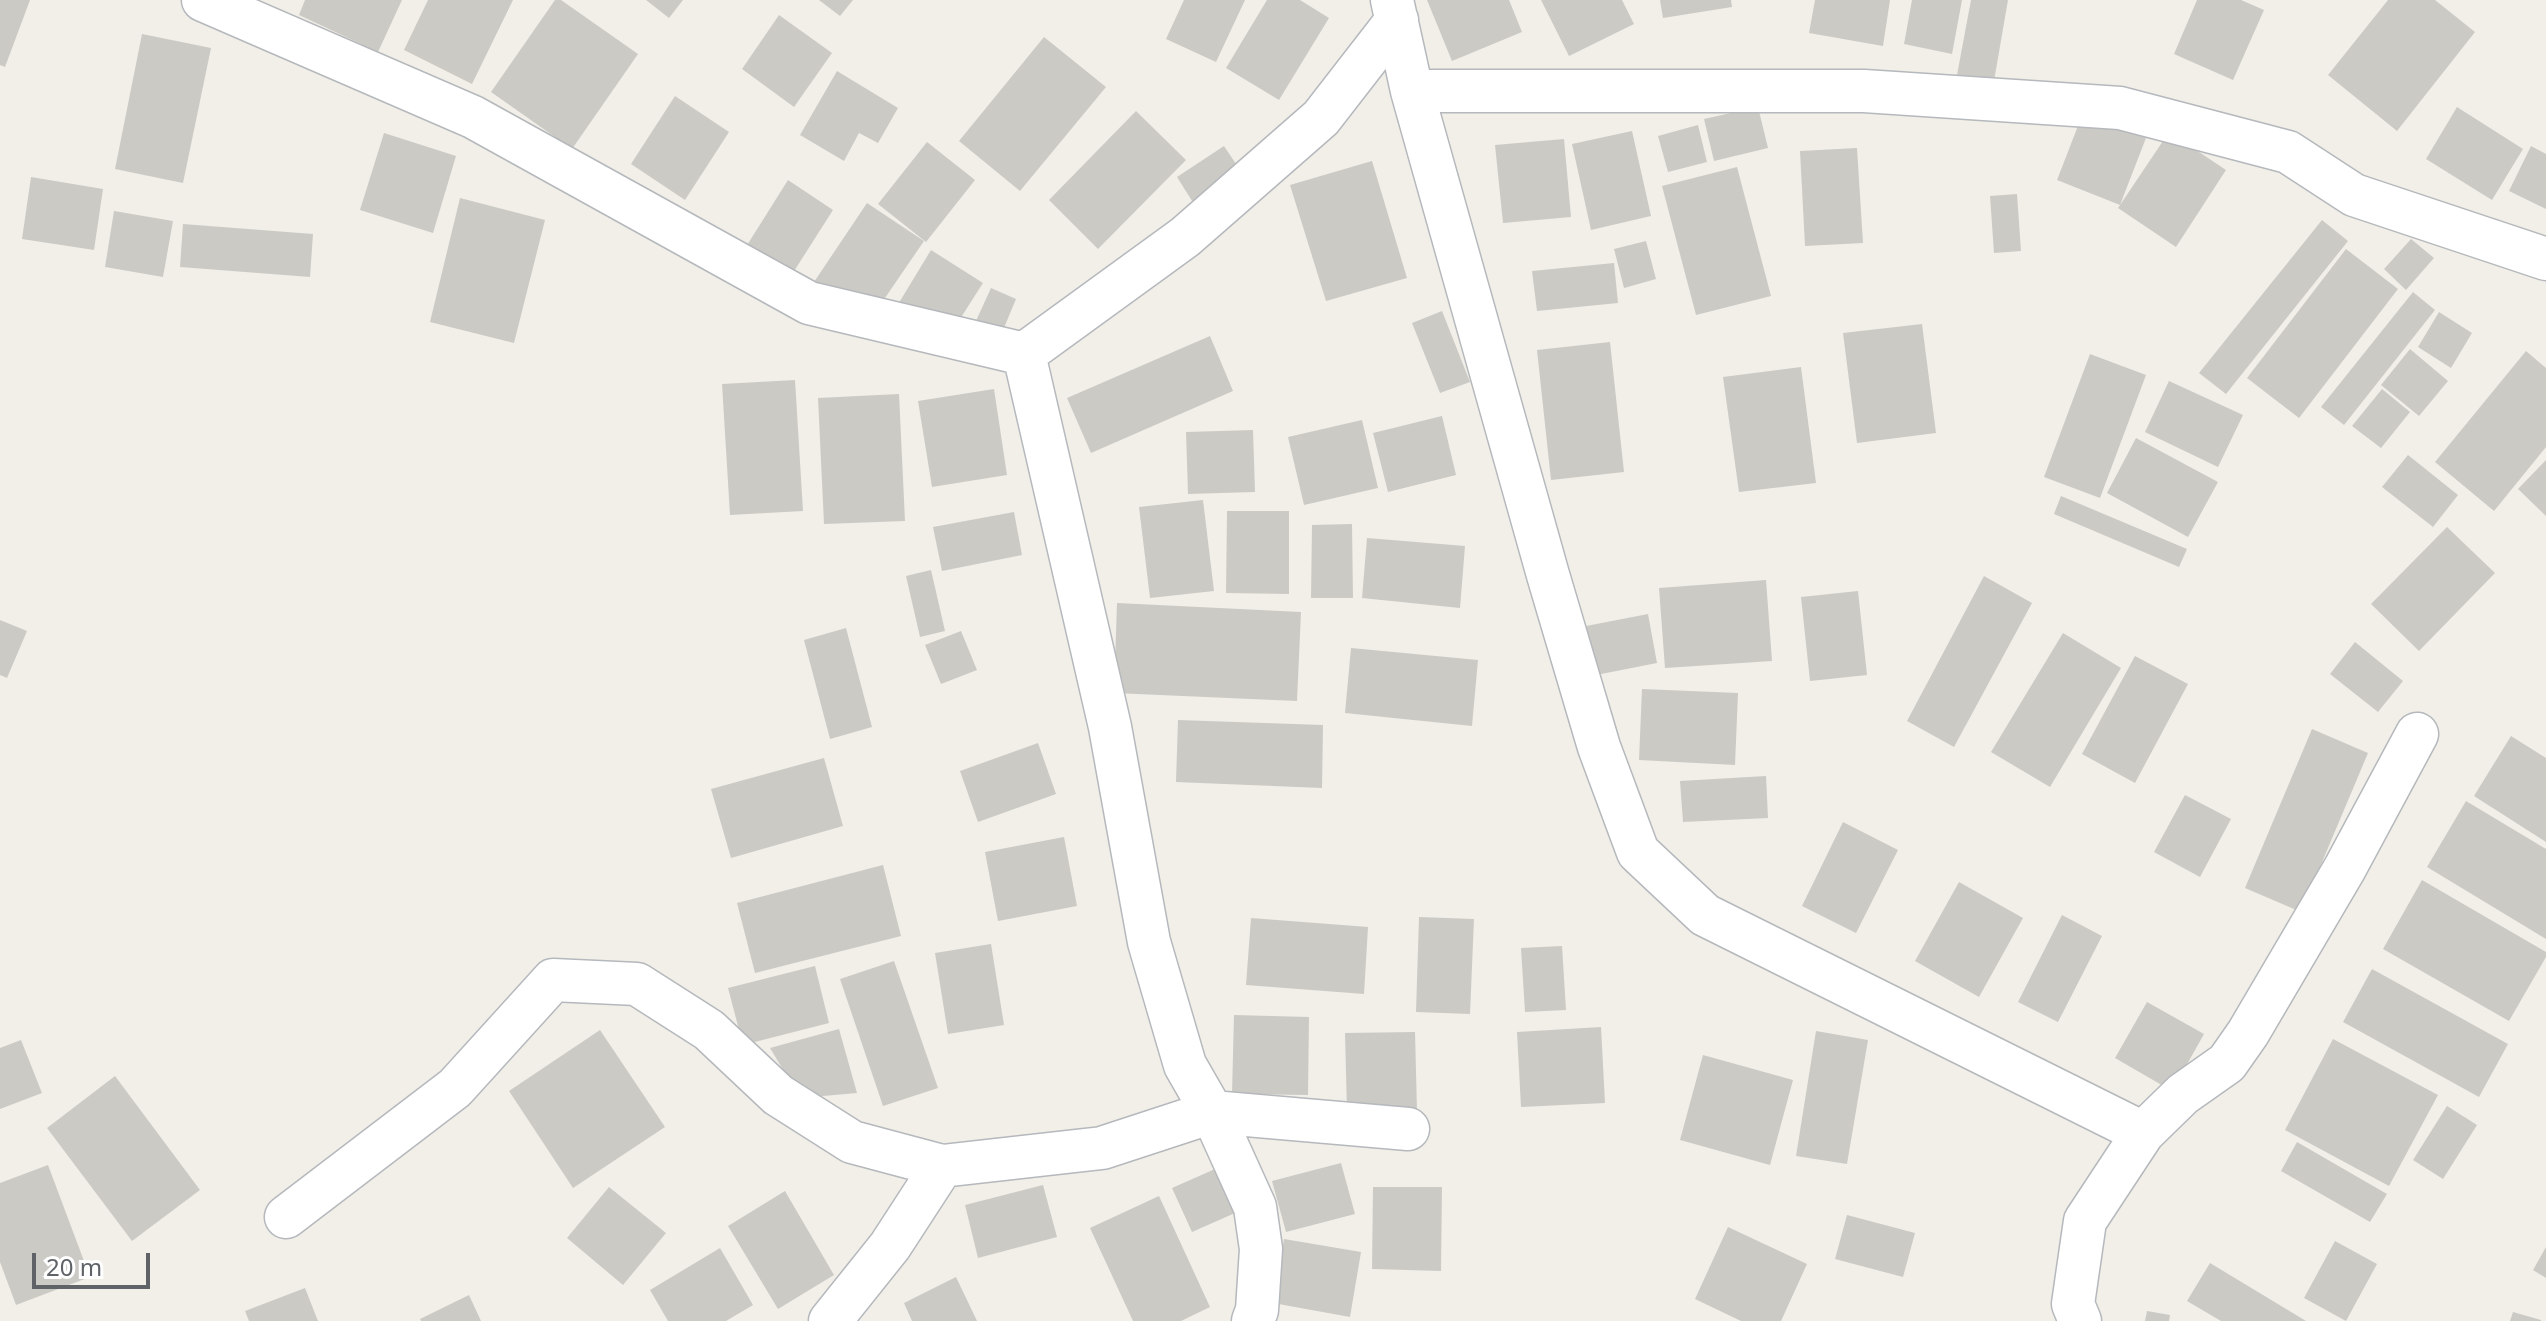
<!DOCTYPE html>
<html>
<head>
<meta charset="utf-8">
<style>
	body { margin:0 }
	#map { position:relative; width:2546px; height:1321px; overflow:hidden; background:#f1efe8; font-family:"Noto Sans",sans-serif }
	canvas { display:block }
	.scale { position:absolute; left:32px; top:1253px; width:118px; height:36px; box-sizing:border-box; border:4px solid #5f6368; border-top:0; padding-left:10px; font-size:24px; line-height:28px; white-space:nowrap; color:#5f6368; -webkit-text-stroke:6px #fff; paint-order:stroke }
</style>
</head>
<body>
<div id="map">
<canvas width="2546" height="1321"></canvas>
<div class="scale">20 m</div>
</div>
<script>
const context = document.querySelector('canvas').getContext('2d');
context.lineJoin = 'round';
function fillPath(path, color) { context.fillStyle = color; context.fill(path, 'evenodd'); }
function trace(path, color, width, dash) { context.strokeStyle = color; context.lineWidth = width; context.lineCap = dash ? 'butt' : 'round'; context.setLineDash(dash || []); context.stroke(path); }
const building = new Path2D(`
	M0,0h30l-25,67 -5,-2z
	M305,0h97l-24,52 -79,-37z
	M428,0h85l-41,84 -68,-34z
	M555,0h6l77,54 -66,95 -81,-57z
	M646,0h37l-14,18z
	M819,0h34l-13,16z
	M1184,0h61l-29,62 -50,-23z
	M1267,0h33l29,18 -50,82 -53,-32z
	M1427,0h82l13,32 -70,29z
	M1541,0h81l12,24 -65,32z
	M1660,0h71l1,7 -69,11z
	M1815,0h75l-7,46 -74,-13z
	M1912,0h50l-10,54 -48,-10z
	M1971,0h37l-14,81 -37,-6z
	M2197,0h44l23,10 -31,70 -59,-26z
	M2388,0h47l40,32 -78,99 -69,-56z
	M779,15l53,38 -38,54 -52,-38z
	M142,34l69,14 -28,135 -68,-14z
	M1044,37l62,50 -86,104 -61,-50z
	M837,71l61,37 -20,35 -19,-10 -15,28 -44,-26z
	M675,96l54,36 -44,68 -54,-36z
	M1758,107l10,41 -54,13 -10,-42z
	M2457,107l66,42 -31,51 -66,-41z
	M1136,111l50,49 -88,89 -49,-49z
	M2083,113l63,25 -26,67 -63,-25z
	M1698,125l9,37 -39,10 -10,-36z
	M1632,131l19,85 -60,14 -19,-86z
	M2169,132l57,38 -50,77 -58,-39z
	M384,133l72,23 -23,77 -73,-23z
	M1564,139l7,78 -68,6 -8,-78z
	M927,142l48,38 -49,62 -48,-38z
	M1224,146l18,27 -48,31 -17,-27z
	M2531,146l15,8v55l-37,-18z
	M1857,148l6,95 -58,3 -5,-95z
	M1372,161l35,117 -81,23 -36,-116z
	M1737,167l34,129 -75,19 -34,-129z
	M31,177l72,12 -9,61 -72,-11z
	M788,180l45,30 -44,69 -45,-29z
	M2017,194l4,57 -27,2 -4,-57z
	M460,198l85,22 -31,123 -84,-21z
	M867,203l57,38 -50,73 -60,-32z
	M114,211l59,10 -10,56 -58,-10z
	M2322,220l26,21 -122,153 -27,-21z
	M183,224l130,10 -3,43 -130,-10z
	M2411,239l23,19 -28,32 -22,-21z
	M1646,241l10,38 -32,9 -10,-39z
	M2346,249l52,40 -99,129 -52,-40z
	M931,250l52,33 -30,47 -56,-24z
	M1614,263l4,40 -81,8 -5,-40z
	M991,288l25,11 -15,36 -26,-12z
	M2413,292l22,18 -91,115 -23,-18z
	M1442,311l28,71 -30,11 -28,-70z
	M2439,312l33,21 -21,35 -33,-21z
	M1922,324l14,109 -79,10 -14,-110z
	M1210,336l23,55 -142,62 -24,-55z
	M1610,342l14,130 -73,8 -14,-130z
	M2410,349l38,32 -29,35 -38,-31z
	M2526,351l20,17v79l-52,64 -59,-49z
	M2090,354l56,21 -46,123 -56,-21z
	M1801,367l15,116 -77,9 -16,-115z
	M795,380l8,131 -73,4 -8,-131z
	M2169,381l74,34 -25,52 -73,-35z
	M994,389l13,86 -75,12 -14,-86z
	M2382,389l28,23 -29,36 -29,-22z
	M899,394l6,127 -81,3 -6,-126z
	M1442,416l14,59 -68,17 -15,-59z
	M1362,420l16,68 -74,17 -16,-68z
	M1253,430l2,62 -67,2 -2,-62z
	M2136,438l82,44 -30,55 -81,-44z
	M2408,455l50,40 -25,32 -51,-40z
	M2546,460v56l-28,-27z
	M2061,496l126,53 -8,18 -125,-53z
	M1203,500l11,91 -64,7 -11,-91z
	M1227,511h62v83l-63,-1z
	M1014,512l8,43 -80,16 -9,-44z
	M1352,524l1,74h-42l1,-73z
	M2447,527l48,46 -76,78 -48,-47z
	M1367,538l98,8 -5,62 -98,-10z
	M931,570l14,61 -25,6 -14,-61z
	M1984,576l48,27 -78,144 -47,-26z
	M1766,580l6,81 -107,7 -6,-80z
	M1858,591l9,84 -57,6 -9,-84z
	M1117,603l184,9 -4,89 -183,-8z
	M1648,614l9,49 -66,13 -10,-49z
	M0,620l27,11 -20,47 -7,-3z
	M846,628l26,99 -42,12 -26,-99z
	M961,631l16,39 -36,14 -16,-39z
	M2063,633l58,35 -71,119 -59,-35z
	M2355,642l48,39 -25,31 -48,-38z
	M1351,648l127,12 -6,66 -127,-13z
	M2135,656l53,28 -53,99 -53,-29z
	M1642,689l96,4 -3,72 -96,-5z
	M1178,720l145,5 -1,63 -146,-6z
	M2312,729l56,24 -67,159 -56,-24z
	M2511,736l35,22v84l-72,-46z
	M1038,743l18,51 -78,28 -18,-51z
	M824,758l19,68 -112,32 -20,-69z
	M1766,776l2,42 -85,4 -3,-41z
	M2185,795l46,24 -31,58 -46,-25z
	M2466,801l80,48v90l-119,-72z
	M1843,822l55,28 -42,83 -54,-27z
	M1064,837l13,69 -79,15 -13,-69z
	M883,865l18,71 -146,37 -18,-70z
	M2422,880l124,72v5l-37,64 -126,-72z
	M1959,882l64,36 -44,79 -64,-36z
	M2062,915l40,21 -44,86 -40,-20z
	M1419,917l55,2 -4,95 -54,-2z
	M1251,918l117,9 -4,67 -118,-9z
	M991,944l13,81 -56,9 -13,-81z
	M1562,946l4,64 -41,2 -4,-64z
	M894,961l44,127 -55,18 -43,-127z
	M815,966l14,57 -86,22 -15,-57z
	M2372,969l136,75 -29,53 -136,-75z
	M2147,1002l57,32 -32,57 -57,-33z
	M1234,1015l75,2 -1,78 -76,-1z
	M1601,1027l4,76 -84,4 -4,-75z
	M839,1029l18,64 -57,5 -30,-50z
	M600,1030l65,97 -92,61 -64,-97z
	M1816,1031l52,9 -21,124 -51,-8z
	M1415,1032l2,79 -70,1 -2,-79z
	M2333,1039l105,56 -49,91 -104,-56z
	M21,1040l21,53 -42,16v-61z
	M1703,1055l90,25 -23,85 -90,-25z
	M115,1076l85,114 -68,51 -85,-113z
	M2447,1106l30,19 -34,54 -30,-19z
	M2297,1142l90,52 -17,28 -89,-51z
	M1341,1163l14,51 -69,18 -14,-51z
	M48,1165l42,112 -74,28 -16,-43v-79z
	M1215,1169l20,44 -43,19 -20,-44z
	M1043,1185l14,52 -79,21 -13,-53z
	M609,1187l57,46 -43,52 -56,-47z
	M1373,1187h69l-1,84 -69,-2z
	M785,1191l49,84 -56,34 -50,-83z
	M1159,1196l51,111 -29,14h-48l-43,-93z
	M1847,1215l68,18 -12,44 -68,-18z
	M1728,1227l79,37 -26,57h-40l-46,-22z
	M1284,1239l77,13 -11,65 -77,-14z
	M2335,1241l42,23 -31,57 -42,-23z
	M2546,1247v31l-13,-8z
	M720,1248l33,57 -27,16h-58l-18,-31z
	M2210,1263l96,58h-85l-34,-20z
	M956,1277l21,44h-65l-8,-18z
	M305,1288l13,33h-69l-4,-10z
	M469,1295l12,26h-60l-1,-2z
	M2147,1311l23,4 -1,6h-24z
	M2513,1312l28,8v1h-31z`);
const minor = new Path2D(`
	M203,0l270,117 336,186 215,51 161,-117 136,-119 76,-98
	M1392,0l20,91 136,484 51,172 39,105 67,63 438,218
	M1412,91h452l256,17 168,44 66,43 192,64
	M1024,354l86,373 39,215 36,123 27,47 43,95 6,42 -4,61 -4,11
	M286,1217l169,-129 98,-108 84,4 72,46 69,65 74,47 90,24 160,-18 110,-36 196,17
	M830,1321l60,-75 52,-80
	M2080,1321l-7,-17 12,-83 58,-88 40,-39 44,-31 21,-30 97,-165 72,-134`);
fillPath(building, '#cccac5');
trace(minor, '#b5b8bc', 45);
trace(minor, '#fff', 42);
</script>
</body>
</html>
